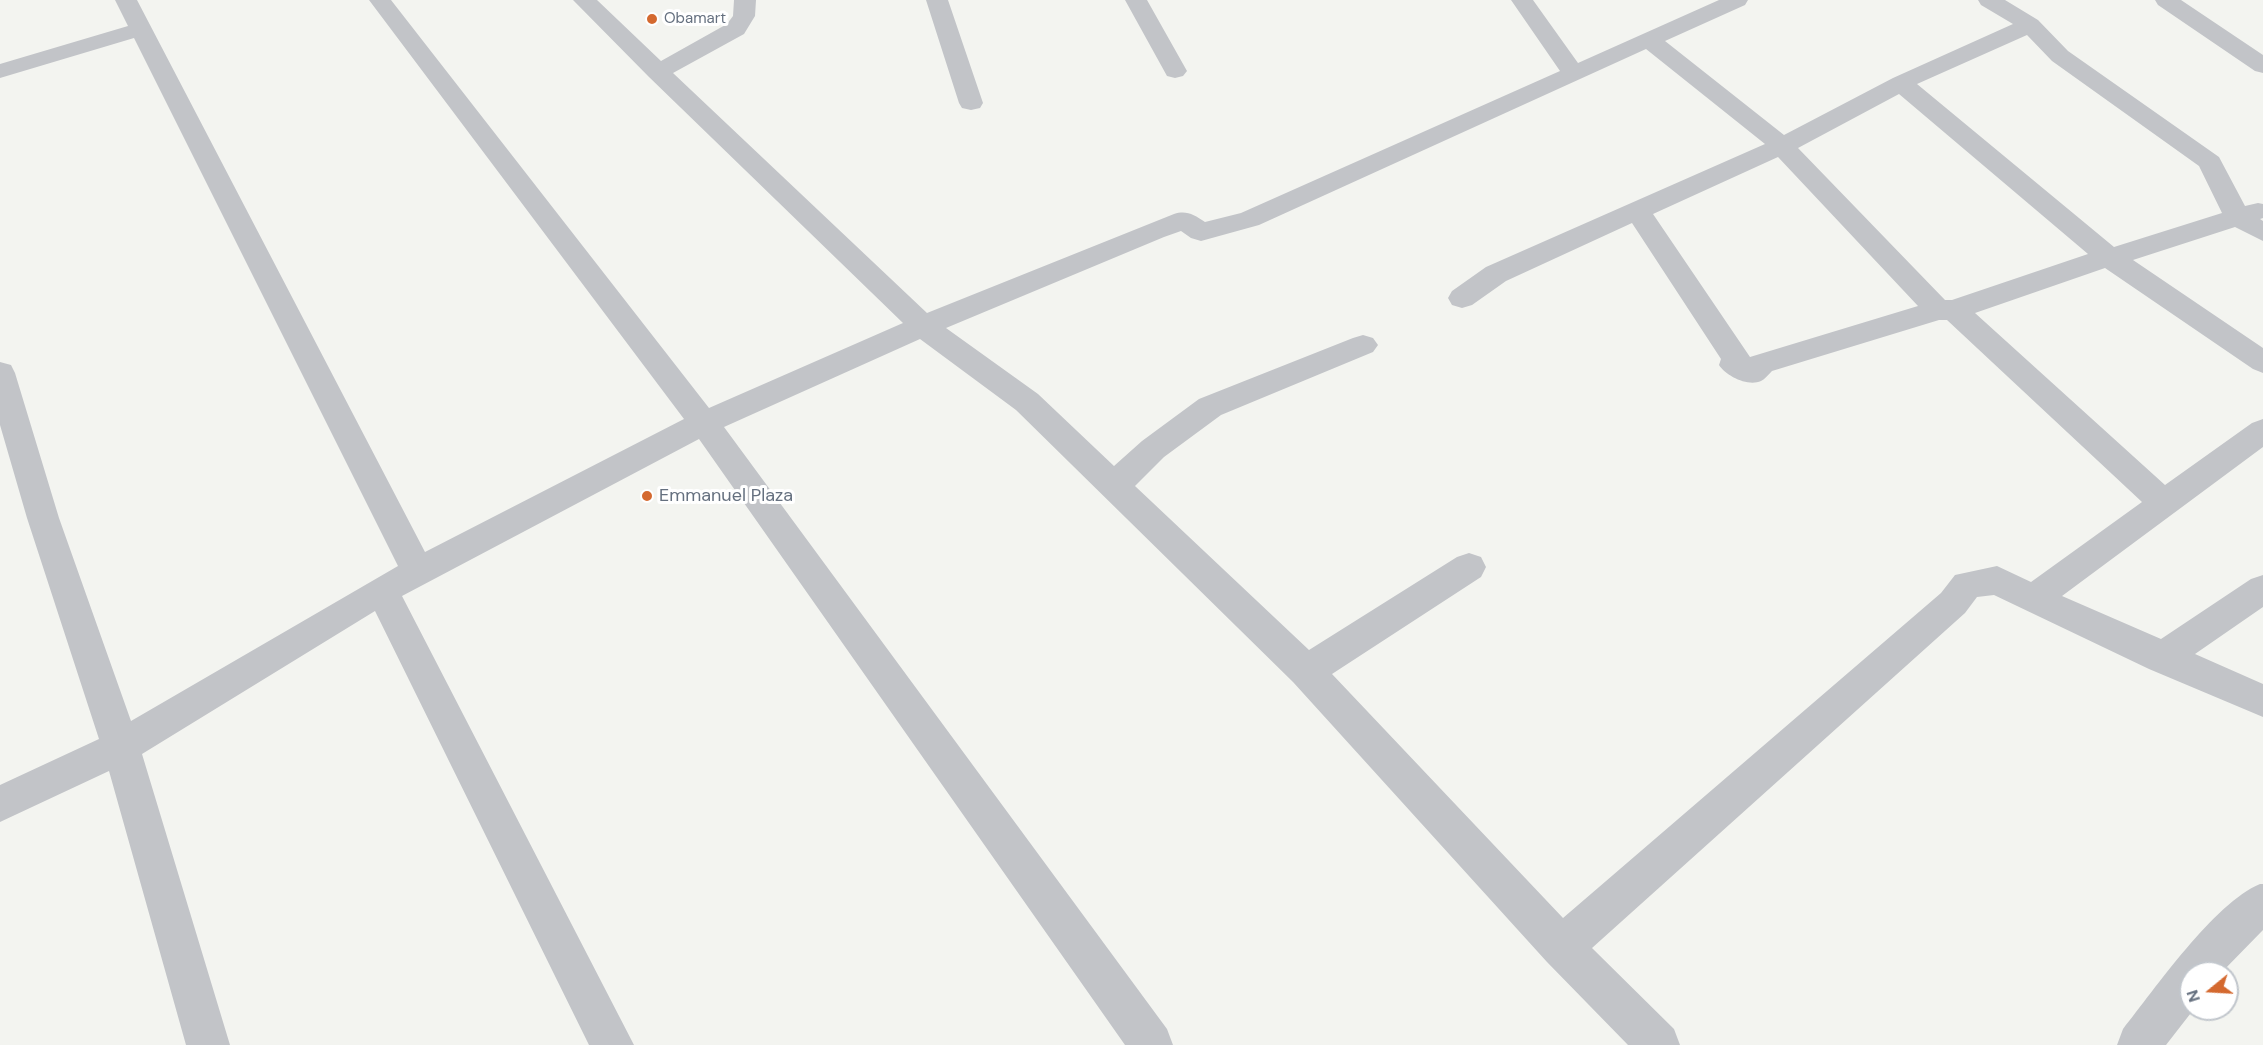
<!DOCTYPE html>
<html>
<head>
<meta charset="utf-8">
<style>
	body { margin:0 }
	#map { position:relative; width:2263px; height:1045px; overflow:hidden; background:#f3f4f0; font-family:"DM Sans",sans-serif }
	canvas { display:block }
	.north { position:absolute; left:2179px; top:961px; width:60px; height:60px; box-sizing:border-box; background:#fff; border:2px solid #c1c6cc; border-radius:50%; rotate:252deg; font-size:16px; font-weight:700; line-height:24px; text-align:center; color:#65707f }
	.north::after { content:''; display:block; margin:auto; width:21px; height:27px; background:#d4692f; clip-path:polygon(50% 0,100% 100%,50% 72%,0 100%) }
</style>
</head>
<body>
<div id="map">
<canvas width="2263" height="1045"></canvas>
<div class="north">N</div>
</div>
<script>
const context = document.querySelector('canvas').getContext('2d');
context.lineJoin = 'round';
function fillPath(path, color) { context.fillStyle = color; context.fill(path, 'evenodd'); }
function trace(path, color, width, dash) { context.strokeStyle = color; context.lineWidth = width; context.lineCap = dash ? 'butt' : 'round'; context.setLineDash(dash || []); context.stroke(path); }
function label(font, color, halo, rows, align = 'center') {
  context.font = font + ' "DM Sans",sans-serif'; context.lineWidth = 6; context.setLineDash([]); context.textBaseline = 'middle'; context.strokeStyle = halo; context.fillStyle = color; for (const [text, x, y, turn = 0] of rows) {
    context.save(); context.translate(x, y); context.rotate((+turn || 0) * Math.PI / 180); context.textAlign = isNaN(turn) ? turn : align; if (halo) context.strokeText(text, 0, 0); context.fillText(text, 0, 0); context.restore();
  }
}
const street = new Path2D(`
	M115,0h22l288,552 259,-133 -315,-419h22l318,408 194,-85 -254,-246 -76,-77h24l64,61 66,-37 6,-8 1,-16h22l-1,16 -11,18 -71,39 254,240 247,-99c13,-4 20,1 31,8l36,-9 319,-142 -49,-71h22l45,63 141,-63h29l-3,5 -80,36 119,94 109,-57 120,-54 -32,-19 -3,-5h27l33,20 30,31 151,106 26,49 13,-3 5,1v14l-3,1 3,2v20l-28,-14 -102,33 130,88v25l-10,-4 -148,-101 -130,45 190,172 87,-62 11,-4v28l-201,149 99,43 90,-60 12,-4v32l-68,47 68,30v33l-114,-48 -155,-74 -17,2 -12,16 -373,335 82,81 6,16h-52l-81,-83 -254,-280 -277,-272 -96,-71 -196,88 443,602 6,16h-48l-426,-606 -297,157 232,449h-45l-214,-434 -233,143 88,291h-44l-77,-274 -109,51v-37l99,-46 -72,-221 -27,-93v-63l11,3 4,8 44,145 72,203 267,-155 -264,-528 -134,40v-14l128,-38zM2027,35l25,26 147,105 23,47 -108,34 -197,-163zM1646,49l119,95 -279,123 -34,24 -4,7 4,7 10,3 10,-3 34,-24 126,-58 89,136 -2,6c7,11 29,22 42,16 4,-2 7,-6 11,-10l167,-51h8l195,182 -111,80 -34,-16 -42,9 -14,18 -378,325 -231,-244 149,-97 5,-10 -5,-10 -12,-4 -12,4 -148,93 -174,-164 29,-29 57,-42 152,-63 5,-7 -5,-7 -10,-3 -10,3 -154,61 -57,42 -28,25 -76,-72 -92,-66 218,-91 17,-6 10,7 10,3 58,-16zM1899,94l189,160 -136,46h-7l-147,-152zM1778,157l140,149 -168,51 -97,-143z
	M926,0h22l35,103 -3,5 -9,2 -9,-2 -3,-5z
	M1125,0h22l40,71 -4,5 -8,2 -8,-2z
	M2155,0h26l82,55v18l-8,-2 -97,-66z
	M2260,884h3v46l-42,43h-30v36h3l-28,36h-49l6,-16c32,-40 91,-126 137,-145z`);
const markers = [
	[652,19,6,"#d4692f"],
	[647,496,6,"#d4692f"]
];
const farPoinames = [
	["Obamart",664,19]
];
const poiNames = [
	["Emmanuel Plaza",659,496]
];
fillPath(street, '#c2c4c8');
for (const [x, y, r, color] of markers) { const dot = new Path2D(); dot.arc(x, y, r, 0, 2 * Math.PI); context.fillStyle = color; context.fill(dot); trace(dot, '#fff', 2); }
label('15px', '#65707f', '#fff', farPoinames, 'left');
label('18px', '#65707f', '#fff', poiNames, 'left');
</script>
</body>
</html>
